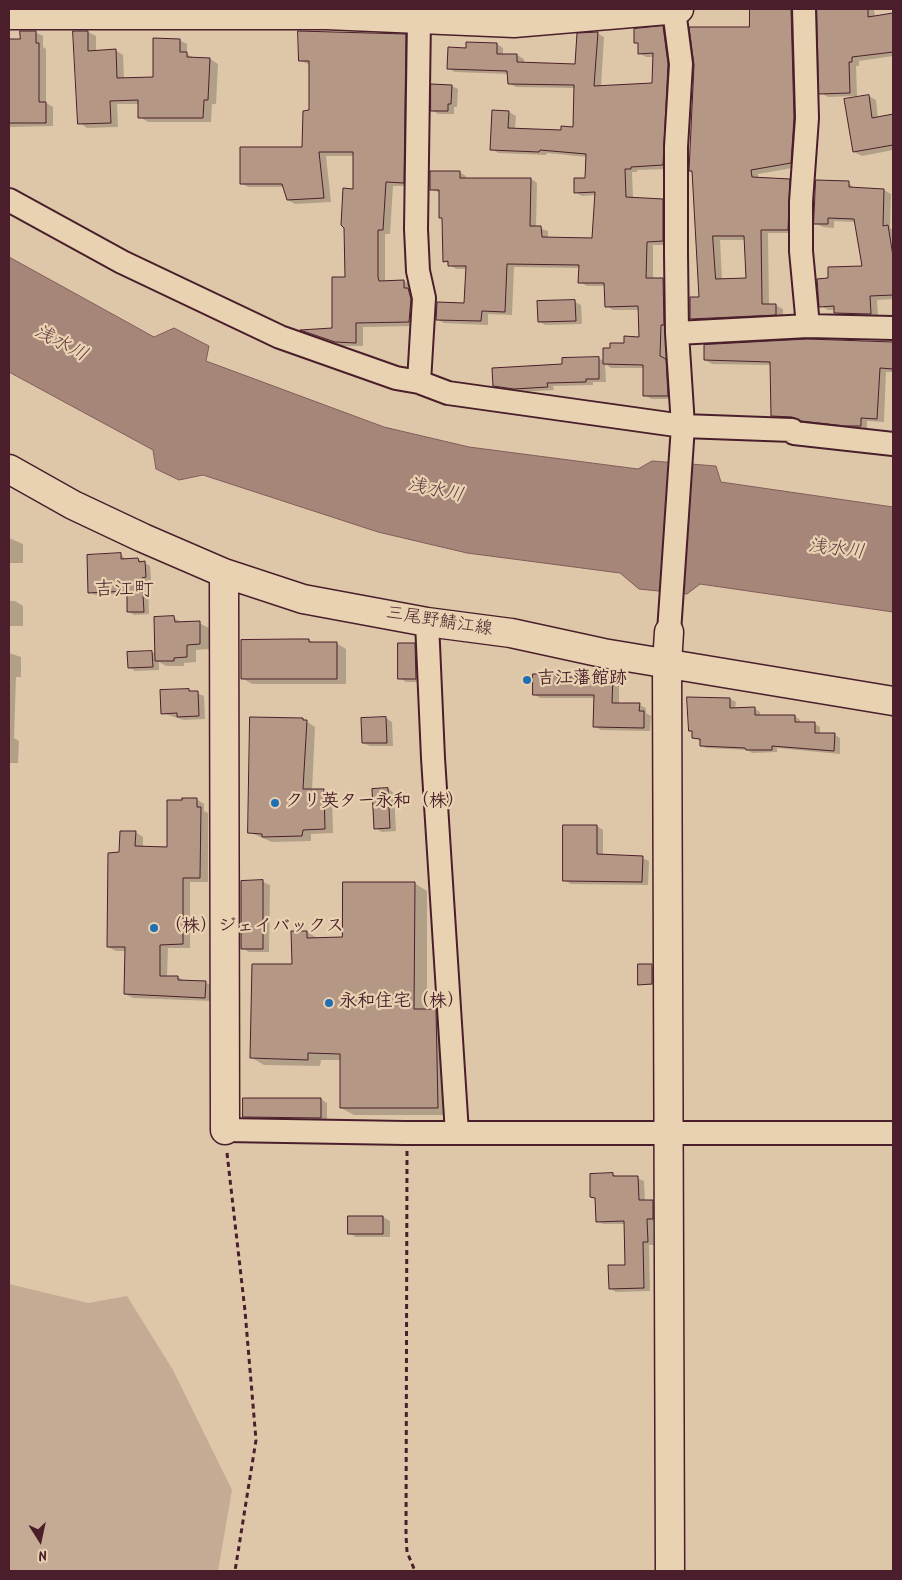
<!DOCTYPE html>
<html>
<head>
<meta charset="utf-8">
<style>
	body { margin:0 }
	#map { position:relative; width:902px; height:1580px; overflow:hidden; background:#dec7a9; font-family:Kalam,sans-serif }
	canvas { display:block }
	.frame { position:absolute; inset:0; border:10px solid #4a1f2b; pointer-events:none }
	.north { position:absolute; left:15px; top:1515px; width:50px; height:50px; -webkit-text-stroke:4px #e8d2b1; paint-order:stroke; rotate:170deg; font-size:14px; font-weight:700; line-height:20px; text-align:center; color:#4a1f2b }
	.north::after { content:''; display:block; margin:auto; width:18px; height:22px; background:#4a1f2b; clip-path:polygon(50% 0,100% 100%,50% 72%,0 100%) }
</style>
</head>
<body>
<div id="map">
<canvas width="902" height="1580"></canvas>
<div class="frame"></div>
<div class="north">N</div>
</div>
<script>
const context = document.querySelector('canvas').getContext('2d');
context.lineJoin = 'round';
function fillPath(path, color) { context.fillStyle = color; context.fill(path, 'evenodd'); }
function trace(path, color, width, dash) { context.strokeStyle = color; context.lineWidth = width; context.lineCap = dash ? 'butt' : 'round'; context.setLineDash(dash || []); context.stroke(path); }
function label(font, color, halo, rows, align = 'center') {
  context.font = font + ' Kalam,"Klee One",sans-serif'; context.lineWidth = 4.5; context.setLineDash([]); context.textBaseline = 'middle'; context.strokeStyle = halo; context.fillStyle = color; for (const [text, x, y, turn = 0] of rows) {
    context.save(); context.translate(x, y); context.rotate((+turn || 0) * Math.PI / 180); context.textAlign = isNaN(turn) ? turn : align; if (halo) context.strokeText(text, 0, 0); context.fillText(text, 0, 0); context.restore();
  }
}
const green = new Path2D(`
	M9,1284l79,19 39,-7 46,74 59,120 -14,81h-209z`);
const water = new Path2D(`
	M9,257l145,80 20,-9 35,18 -3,15 178,66 85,20 169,22 14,-8 64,5 5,16 172,25v105l-193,-28 -13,10 -48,-5 -19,-16 -153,-20 -89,-21 -175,-57 -24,5 -23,-11 -3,-19 -144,-78z`);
const shadow = new Path2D(`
	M750,9h51l-3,158 -40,7v5l31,1 7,4 -1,49h-27l1,72h6l8,4v9l-85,5 -7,-5 9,-20 -6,-126 -4,-2 60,-142zM720,240h25l2,39 -25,1z
	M818,9h56l1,8 18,-3v42l-34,5v5h-3l1,30 -29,1 -7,-4z
	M663,28l6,4 5,37 -5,100 -32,1v2h-5l1,26 29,2 7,4v41h-16v34l10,1 7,4 -4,77 6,3 2,35h-23l-6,-4 -1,-27h-33l-6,-4 1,18h-13v3l-40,1 1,4 -32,2 -21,-3 -6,-4 69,-20 34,-7 6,3 8,-12 28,-11v-28h-27l-6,-4 -1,-20h-19l-7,-4v-14l-66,-1 -2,48 -24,-1v11l-44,-2 -7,-4 28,-15 2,-35h-11l-11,-8 -2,-42 -3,-26 -9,-4 28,-17 7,4v3h65l6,4 -1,44 12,4v7l45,2 3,-45 -14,1 -7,-4 12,-12v-23l-40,-4 -1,2 -48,-2 -6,-4 17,-37 7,4 -1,13 47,3 13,-4v-40l-59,-1 -7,-4v-9l-54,-2 -7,-4 19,-19 30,-5 6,4v7h14l7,4v4l52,2 21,-32 7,4 -3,50 53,-2v-28h-8l-7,-4v-9l-4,-2z
	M35,32l8,4v11l3,2v54l7,4v19l-43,1 -1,-87h12z
	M88,32l8,4v16l19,-2 8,5 1,24 30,-1 25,-38 8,4v10l7,4 16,1 8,5 -2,40h-4l-1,18h-63l-8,-5v-13h-23l1,23 -31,1 -7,-5z
	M405,35l8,4 -3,147h-17l-3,48h-5v48l19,-1 7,5 4,7 1,33 -53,1v19h-20l-39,-15 29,-1 14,-52 7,-88v-34h-28l5,46 -36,2 -7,-4 -4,-13h-36l-7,-4 62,-35 7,-36v-47l-9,-4z
	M452,86l6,3 -1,18h-3v7h-16l-6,-4z
	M869,96l7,4 2,19 15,-3v34l-31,6 -8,-4z
	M848,182l7,7 29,1 7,4 -1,34 3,2v69l-16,1 1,18 -35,-1 -7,-4 -1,-3h-7l-7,-4 8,-27 35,-12 -8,-45 -22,-1v7l-11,-1 -8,-4z
	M575,302l6,3 1,19 -37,1 -6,-4z
	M872,343h21v29h-7l-2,50 -17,-1v8l-88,-10 -7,-4v-50l-60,-1 -7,-4z
	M9,538l14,6v19h-14z
	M121,554l5,6 12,-1 12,7 1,14h-3l1,34 -15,1 -6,-4v-17l-33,1 -6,-3z
	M9,601h6l8,5v20h-14z
	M174,618l9,5h16l10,5 1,21 -14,1v12l-12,1v3h-18l-7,-4v8l-24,1 -6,-4 -1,-14 24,-1 4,2z
	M309,640l6,3h21l10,6v35h-94l-10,-6v-37z
	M414,644l7,4 1,34h-16l-6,-4z
	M9,653l12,4v20h-5l-2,61 5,3 -1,22h-9z
	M555,676l5,2 52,1 7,3v22l21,1 6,3v5l5,3 -1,15 -49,-1 -7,-4 1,-28h-55l-6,-4z
	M188,690l16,6 1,23 -21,1 -22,-7z
	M688,698l42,1 6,3 -1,7 19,-1 6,4v4h35l5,4v3l15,1 5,3v7l15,1 5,3v16l-63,-6v4l-25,1 -4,-3 -42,-2 -5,-3v-4l-8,-4z
	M386,718l6,4 1,24h-23l-7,-3z
	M303,719l12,8 -3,64 12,-1 8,5 1,38 -22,1v7l-39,1 -23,-10z
	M388,789l6,4 2,38 -14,1 -7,-4z
	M196,799l8,5v7l4,2v69h-18v66h-22l-1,29h11l7,4 20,1 8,5v14l-80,-3 -8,-4 1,-43h-10l-8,-4 12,-94 15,-21 8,5v11h25z
	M565,826h32l6,4v26l39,2 7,3 -1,24 -77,-1 -7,-4z
	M242,882h21l7,3 -1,67h-20l-7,-4z
	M414,883l13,8v120l9,-1 12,8 3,97h-97l-13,-7v-48h-20l-1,6 -56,-1 -12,-7 55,-126 12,7 24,-1z
	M639,966l16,1v18l-15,-1z
	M321,1099l6,4v18l-76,-1 -6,-4z
	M613,1174l5,3 19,1 7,3 1,21 8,-1 6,4v17h-6l1,23h-5l1,46 -34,1 -6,-4 16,-22 -1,-42h-22l-6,-3 -1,-22 -5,-3 1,-21z
	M349,1217h34l7,4v16h-34l-7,-4z`);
const building = new Path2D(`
	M750,9h41l3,109 -3,45 -40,7 1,7 38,2 -2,51h-27l1,74h14v11l-86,4v-22h9l-7,-126h-3l5,-106 -5,-38h60zM713,236h31l2,42 -30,1z
	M817,9h51v8l25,-4v39l-41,5v5h-3l1,31 -31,1z
	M663,26l5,38 -5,101 -32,2v2h-6l1,28 37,2v42l-16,1 -1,36h17l1,47h-3l-1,31 6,3 2,37h-25v-31l-40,-1v-16h7v-5h14v-7l15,1 -1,-31 -33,1 -1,-24h-26l1,-18 -72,-1 -2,48 -23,-1 -1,10 -45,-1 1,-18 27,1 2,-37h-18v-5l-5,1 -1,-44h-3v-28h-9v-19h30v7h71l-1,48h11l1,11 50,1 3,-46 -21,1v-15h11l1,-24 -46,-4 -1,2 -49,-2 2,-40 17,1 -1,17 53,2v-4l12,1 1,-42 -66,-1 -1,-13 -60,-2 1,-22 18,1v-6l31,1v11h20v8l58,2 2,-31 21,-1 -4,54 58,-3 1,-30 -15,1v-11h-4v-14z
	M20,31h16v12h3v59h7v21h-37v-84h11z
	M73,31h15v20l28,-2 1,29 36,-1v-39l27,1v13h7v5l23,1 -2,42h-4l-1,18h-65v-18l-28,1 1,22 -33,1z
	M298,31l108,3 -2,149 -18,-1 -3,48h-5v47l1,4 25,-1v8h4l3,11 -2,23 -53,1v20l-21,-1 -35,-12 32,-2v-51h13l-1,-49 -3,-3 2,-37 10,1v-37h-34l5,46 -37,2 -5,-16h-42v-37h62l1,-36 6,-1v-49h-10z
	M431,84l21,1 -1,19h-3v7h-17z
	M869,95l3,23 21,-4v31l-40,7 -9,-53z
	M816,180l33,1v6l35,2 -1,37 5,-1 5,31v39l-23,1 1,18 -37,-1v-7l-15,1 -2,-28 11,-1v-11l34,-1 -8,-47 -26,-1v6h-14z
	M575,300l1,21 -38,1 -1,-21z
	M808,339l85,3v27l-13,-1 -3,51 -16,-1v8h-16l-44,-5 -9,-4 -21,-1 -1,-54 -66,-2v-15z
	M599,357v22h-13v3l-39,1 1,4 -34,2 -21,-3 -1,-18 70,-4v-6z
	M121,553v6l17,-1 1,4 6,-1 1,16 -4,1 2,34h-17v-21l-39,2 -1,-38z
	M174,616l1,6 25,-1v23l-13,1v12l-13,1v3h-19l-1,-44z
	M292,639h17v3h28v37h-96v-39z
	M398,643h17l1,36h-18z
	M152,651l1,16 -25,1 -1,-16z
	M533,674h23v3h57l-1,26h28l-1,8h5v17l-51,-1 1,-32h-61z
	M189,689v2h9l1,25 -22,1v-4l-16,1 -1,-24z
	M687,697l43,1v10l25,-1v8h40v7h20v11h20l-1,18 -62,-5v4h-26l-1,-2 -45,-2v-7l-8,-1v-7h-3z
	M250,717l53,1v2h4l-4,69h21l1,40 -22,1 -1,6 -40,1v-3l-14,-1z
	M386,717l1,26h-25l-1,-25z
	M388,788l2,40 -16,1 -2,-40z
	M182,798h15v9h4l-1,71h-17v66l-23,1v31h18v4l28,1 -1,17 -81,-4 1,-47h-18l1,-94 11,-1 1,-21h16l-1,15 32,1v-47h15z
	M563,825h34v29l46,2 -1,26 -79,-1z
	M263,880v69h-22v-68z
	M343,882h72l-1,127h22l2,99h-98v-54l-32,-1v7l-58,-2 2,-94h40l-1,-33h16v7l35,-1z
	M638,964h14v20l-14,1z
	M243,1098h78v20l-78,-1z
	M613,1173v3h25l1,24h14v19h-6l1,23h-5l1,46 -35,1 -1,-24h17l-1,-44 -28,1 -1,-24 -5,-1v-23z
	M348,1216h35v18h-35z`);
const path = new Path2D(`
	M407,1151l-1,384 1,17 8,19
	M227,1153l18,158 11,129 -21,131`);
const street = new Path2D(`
	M804,9l3,109 -6,84v49l7,75
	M9,200l113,62 158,75 116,41 23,4 29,11 235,33 109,4 2,3 99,11
	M677,333l131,-7 85,2
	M419,382l5,-84 -6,-27 -2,-42 3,-211
	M427,622l6,136 24,375
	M669,632l14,-206 -6,-93 -1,-79v-107l5,-83 -7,-54
	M225,1130l180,3h488`);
const secondary = new Path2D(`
	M9,15h317l188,8 165,-14
	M9,469l64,36 70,33 81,35 79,26 124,23 84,11 92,20 290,48
	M224,573l1,557
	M669,632l-2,32 3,907`);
const markers = [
	[527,680,5,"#1f6fb2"],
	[275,803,5,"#1f6fb2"],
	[154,928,5,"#1f6fb2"],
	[329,1003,5,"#1f6fb2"]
];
const streetNames = [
	["三尾野鯖江線",439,623,9]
];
const poiNames = [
	["吉江藩館跡",537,680],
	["クリ英ター永和（株）",285,803],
	["（株）ジェイバックス",164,928],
	["永和住宅（株）",339,1003]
];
const waterNames = [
	["浅水川",60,345,28],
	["浅水川",435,492,12],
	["浅水川",836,551,7]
];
const quarterNames = [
	["吉江町",124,592]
];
fillPath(green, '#c6ab94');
fillPath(water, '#a68679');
trace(water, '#815d5a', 1);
fillPath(shadow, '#0003');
fillPath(building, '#b49885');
trace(building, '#4a1f2b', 1);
trace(street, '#4a1f2b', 26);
trace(secondary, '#4a1f2b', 31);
trace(path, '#4a1f2b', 3, [5, 4]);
trace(street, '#e8d2b1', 22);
trace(secondary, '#e8d2b1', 28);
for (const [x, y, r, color] of markers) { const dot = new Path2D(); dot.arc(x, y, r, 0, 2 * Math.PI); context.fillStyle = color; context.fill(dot); trace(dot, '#e8d2b1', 2); }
label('18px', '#4a1f2b', '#e8d2b1', streetNames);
label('bold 18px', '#4a1f2b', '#e8d2b1', poiNames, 'left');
label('italic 19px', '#61393e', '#e8d2b1', waterNames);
label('20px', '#4a1f2b', '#e8d2b1', quarterNames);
</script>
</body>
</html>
